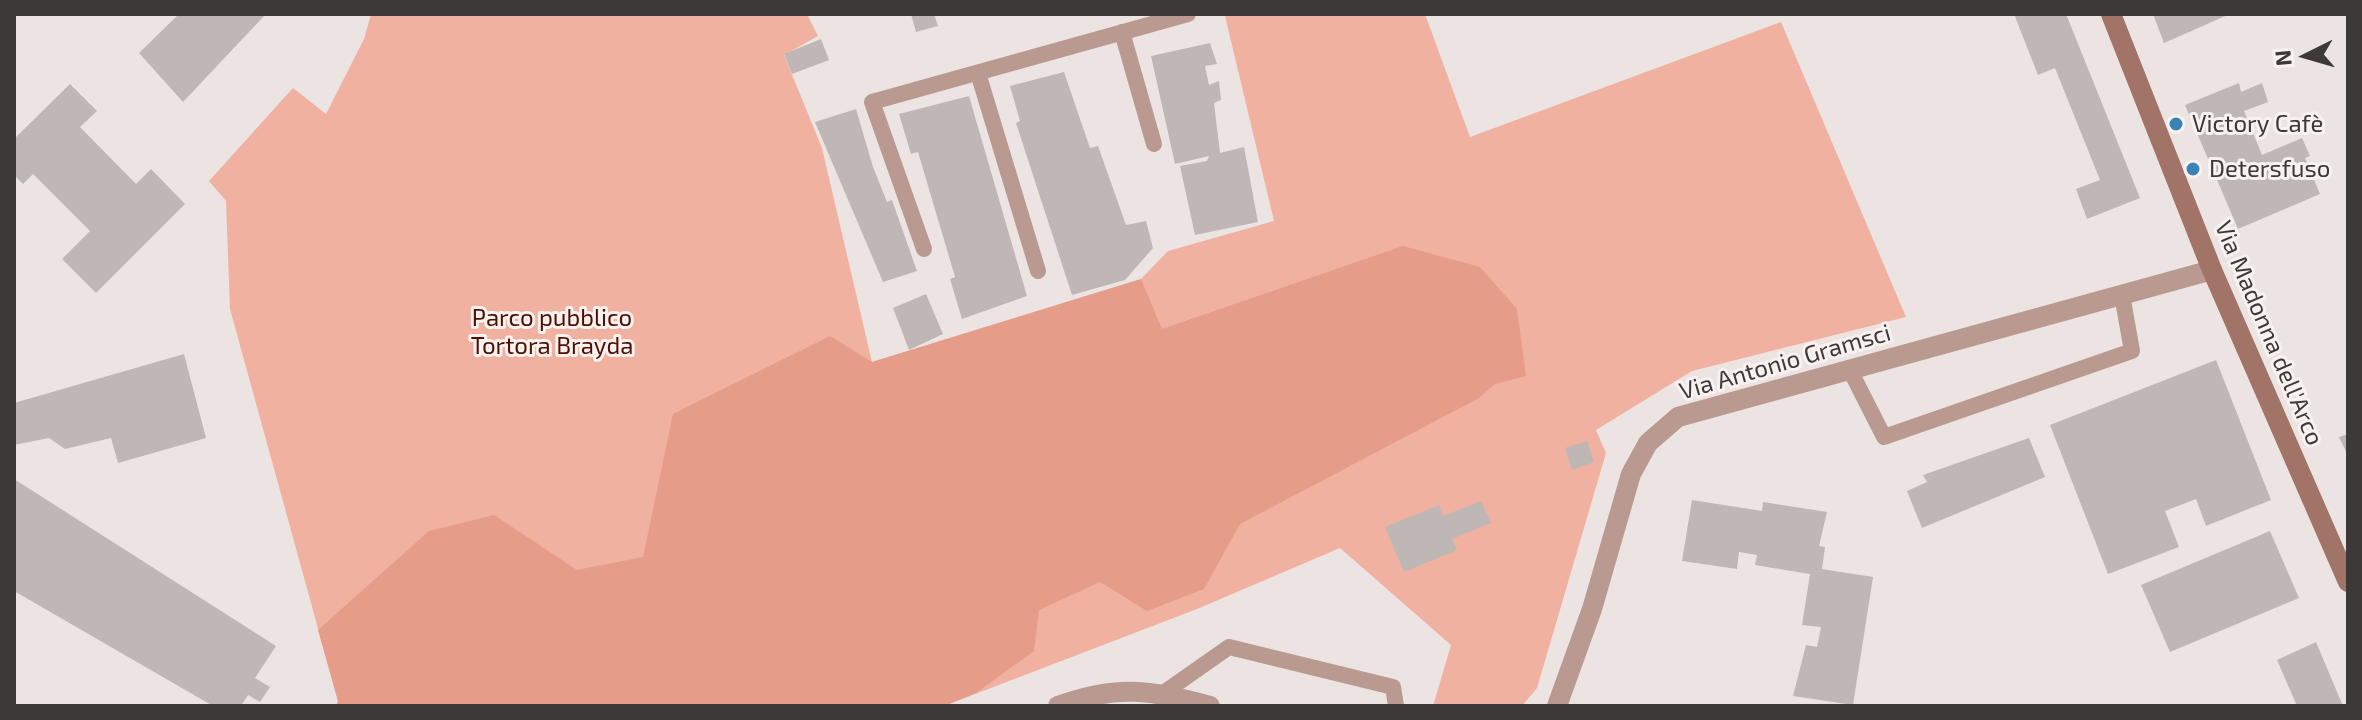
<!DOCTYPE html>
<html>
<head>
<meta charset="utf-8">
<style>
	body { margin:0 }
	#map { position:relative; width:2362px; height:720px; overflow:hidden; background:#ece4e2; font-family:"Exo 2",sans-serif }
	canvas { display:block }
	.frame { position:absolute; inset:0; border:16px solid #3c3938; pointer-events:none }
	.north { position:absolute; left:2266px; top:16px; width:80px; height:80px; -webkit-text-stroke:6px #f9f1ef; paint-order:stroke; rotate:265deg; font-size:22px; font-weight:700; line-height:32px; text-align:center; color:#3c3938 }
	.north::after { content:''; display:block; margin:auto; width:28px; height:36px; background:#3c3938; clip-path:polygon(50% 0,100% 100%,50% 72%,0 100%) }
</style>
</head>
<body>
<div id="map">
<canvas width="2362" height="720"></canvas>
<div class="frame"></div>
<div class="north">N</div>
</div>
<script>
const context = document.querySelector('canvas').getContext('2d');
context.lineJoin = 'round';
function fillPath(path, color) { context.fillStyle = color; context.fill(path, 'evenodd'); }
function trace(path, color, width, dash) { context.strokeStyle = color; context.lineWidth = width; context.lineCap = dash ? 'butt' : 'round'; context.setLineDash(dash || []); context.stroke(path); }
function label(font, color, halo, rows, align = 'center') {
  context.font = font + ' "Exo 2",sans-serif'; context.lineWidth = 6; context.setLineDash([]); context.textBaseline = 'middle'; context.strokeStyle = halo; context.fillStyle = color; for (const [text, x, y, turn = 0] of rows) {
    context.save(); context.translate(x, y); context.rotate((+turn || 0) * Math.PI / 180); context.textAlign = isNaN(turn) ? turn : align; if (halo) context.strokeText(text, 0, 0); context.fillText(text, 0, 0); context.restore();
  }
}
const green = new Path2D(`
	M371,14h436l11,22 -34,19 38,93 50,214 269,-83 27,-28 106,-30 -49,-205 6,-2h194l45,123 311,-115 125,295 -214,54 -96,59 10,23 -69,235 -15,18h-89l18,-61 -111,-97 -143,61 -253,97h-608l2,-5 -108,-392 -4,-108 -17,-20 84,-93 33,26 38,-75z`);
const forest = new Path2D(`
	M1403,246l77,21 37,42 9,67 -31,8 -16,14 -239,126 -36,65 -57,22 -47,-29 -61,28 -5,41 -58,42 -32,13h-608l2,-5 -20,-71 111,-99 65,-16 83,55 66,-13 30,-143 157,-78 42,26 269,-83 21,50z`);
const building = new Path2D(`
	M179,14h87l-83,88 -44,-49z
	M911,14h23l4,12 -22,6z
	M2014,14h52l74,184 -53,21 -11,-30 24,-9 -45,-112 -17,7z
	M2153,14h77l-66,29z
	M821,39l8,21 -37,14 -8,-20z
	M1210,43l7,21 -12,2 4,19 10,-4 2,19 -7,3 6,50 24,-6 14,75 -63,13 -15,-69 27,-5 2,-5 -34,8 -24,-108z
	M1064,72l26,76 8,-2 28,79 20,-4 7,27 -28,32 -53,15 -56,-172 4,-2 -10,-35z
	M2239,83l2,9 21,-9 6,19 -24,9 18,44 40,-17 8,18 -5,2 15,36 -82,35 -53,-124z
	M70,84l27,27 -17,16 56,57 15,-15 34,35 -89,89 -34,-34 28,-28 -57,-57 -10,10 -9,-9v-36z
	M969,96l58,200 -65,23 -12,-40 5,-2 -37,-125 -7,2 -12,-40z
	M856,109l17,58 14,35 5,-2 25,71 -34,11 -68,-160z
	M926,294l17,40 -34,16 -16,-42z
	M184,354l22,84 -88,25 -7,-25 -46,11 -16,-11 -35,7v-42z
	M2216,360l55,140 -65,26 -10,-27 -31,12 14,36 -71,27 -58,-149z
	M2348,434v22l-9,-19z
	M2029,438l16,39 -123,51 -15,-37 20,-9 -4,-7z
	M1587,441l7,21 -22,8 -7,-22z
	M14,479l262,167 -21,32 15,9 -10,15 -12,-7 -7,11h-28l-199,-115z
	M1692,500l70,11 1,-9 64,10 -8,34 6,1 -3,22 51,8 -20,128 -60,-9 13,-51 11,2 4,-20 -19,-2 8,-51 -55,-9 2,-10 -18,-3 -2,17 -55,-8z
	M1481,501l10,22 -39,16 5,11 -53,22 -19,-45 54,-22 4,11z
	M2270,531l29,67 -129,54 -29,-67z
	M2316,642l27,64h-46l-20,-46z`);
const lane = new Path2D(`
	M1122,32l32,112
	M978,73l60,198
	M924,249l-52,-147 316,-88
	M1850,370l34,67 248,-86 -10,-56
	M1162,694l67,-47 164,40 3,19`);
const street = new Path2D(`
	M1058,706c60,-22 92,-16 152,0
	M1557,706l35,-97 39,-135 17,-31 30,-26 534,-147`);
const secondary = new Path2D(`
	M2111,14l101,256 136,312`);
const markers = [
	[2176,124,8,"#3984b7"],
	[2193,169,8,"#3984b7"]
];
const poiNames = [
	["Victory Cafè",2192,124],
	["Detersfuso",2209,169]
];
const parkNames = [
	["Parco pubblico",552,318],
	["Tortora Brayda",552,346]
];
const streetNames = [
	["Via Madonna dell'Arco",2269,333,67],
	["Via Antonio Gramsci",1785,362,-16]
];
fillPath(green, '#f1b1a0');
fillPath(forest, '#e59c89');
fillPath(building, '#beb7b5');
trace(lane, '#ba9990', 16);
trace(street, '#ba9990', 20);
trace(secondary, '#a27367', 20);
for (const [x, y, r, color] of markers) { const dot = new Path2D(); dot.arc(x, y, r, 0, 2 * Math.PI); context.fillStyle = color; context.fill(dot); trace(dot, '#f9f1ef', 3); }
label('24px', '#3c3938', '#f9f1ef', poiNames, 'left');
label('24px', '#501001', '#f9f1ef', parkNames);
label('24px', '#3c3938', '#f9f1ef', streetNames);
</script>
</body>
</html>
